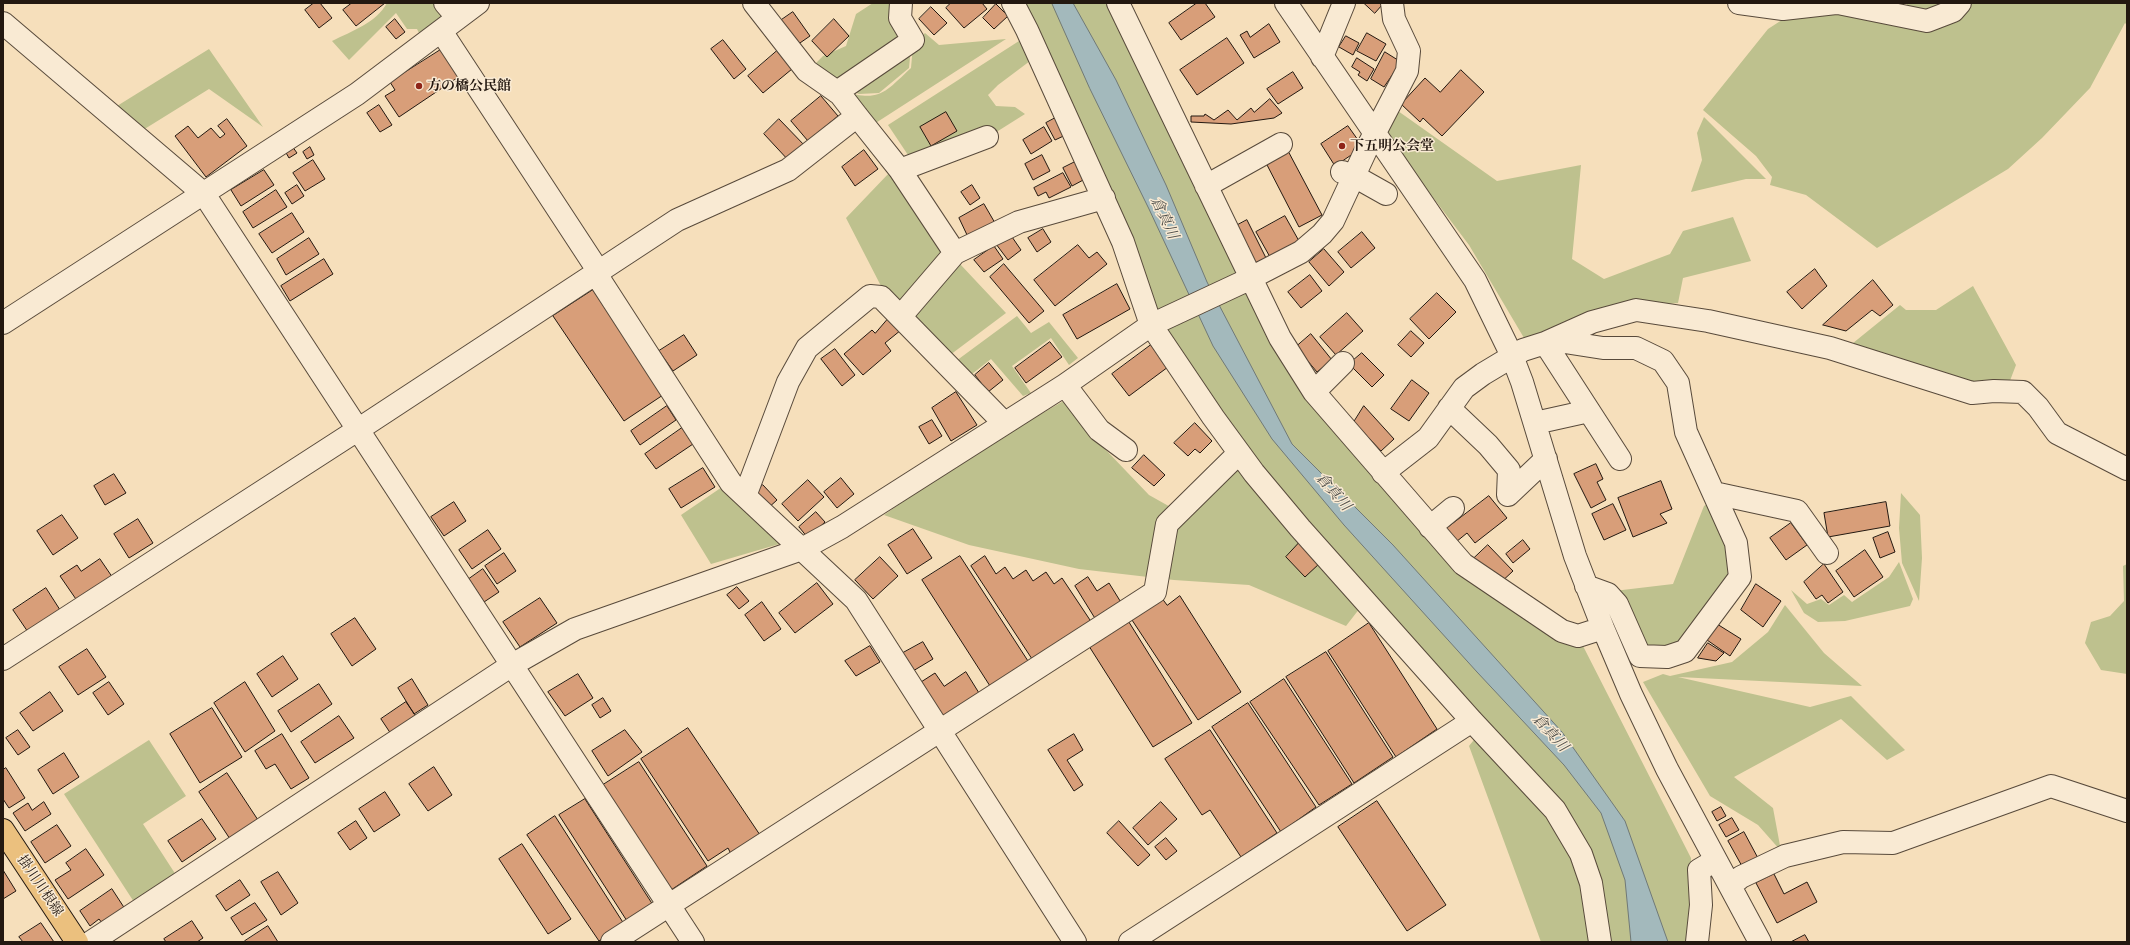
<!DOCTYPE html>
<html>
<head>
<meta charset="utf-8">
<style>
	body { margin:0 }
	#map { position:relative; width:2130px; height:945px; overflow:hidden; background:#f6dfbb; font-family:"EB Garamond",serif }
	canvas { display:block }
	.frame { position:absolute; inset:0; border:4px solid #231810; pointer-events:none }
</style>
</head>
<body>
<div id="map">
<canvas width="2130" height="945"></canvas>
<div class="frame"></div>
</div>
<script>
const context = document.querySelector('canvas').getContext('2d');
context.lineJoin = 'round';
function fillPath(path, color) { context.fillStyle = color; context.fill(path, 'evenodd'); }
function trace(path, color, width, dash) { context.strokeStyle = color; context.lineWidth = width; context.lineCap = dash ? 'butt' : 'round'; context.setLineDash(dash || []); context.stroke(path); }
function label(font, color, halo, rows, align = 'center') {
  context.font = font + ' "EB Garamond","Noto Serif JP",serif'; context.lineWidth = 3; context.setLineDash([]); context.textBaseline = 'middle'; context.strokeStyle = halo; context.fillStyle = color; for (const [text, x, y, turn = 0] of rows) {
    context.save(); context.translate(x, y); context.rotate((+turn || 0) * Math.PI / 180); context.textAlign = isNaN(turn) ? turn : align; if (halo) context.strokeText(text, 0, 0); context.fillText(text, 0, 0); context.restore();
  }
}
const green = new Path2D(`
	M387,3h51l7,11 -26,19 -2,-4h-10l-11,-16 -47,47 -17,-19c20,-10 44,-18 55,-38z
	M873,3h28l10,44 -2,21 -30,25 -20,1 -22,-10 -21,-21 7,-7 23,-10 10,-32z
	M1013,3h110l157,335 183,226 112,71 8,11 108,212 -1,84h-149l-72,-196 12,-15 -105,-131 -189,-220z
	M1906,3h221v22l-2,-2 -35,65 -48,50 -34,31 -131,79 -71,-53 -36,-10 2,-8 -16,-21 -53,-46 65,-81 34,-22 114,12z
	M925,33l14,12 67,-6 -135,87 -30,-35c39,11 42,3 70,-23l2,-23z
	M1019,41l11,20 -32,24 -10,10 8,11 19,1 10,7 -27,17 -23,22 -29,12 -34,-4 -24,-36z
	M209,49l54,78 -54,-38 -66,41 -26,-24z
	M1398,111l99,70 84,-16 -9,94 32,20 66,-25 13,-23 50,-14 18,44 -68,17 -5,25 -40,3 -111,37 -58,-98 -84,-111z
	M1704,117l62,62h-20l-55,13 11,-32 -5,-27z
	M890,172l70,92 46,49 -56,42 -69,-69 -35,-68z
	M1973,286l43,79 -10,26 -164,-39 58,-47 6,5h30z
	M1017,316l14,17 18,-11 29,36 -9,7 -18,-27 -39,28 19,27 -8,3 -32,-37 -19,15 -16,-13z
	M1067,399l37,49 45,47 41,23 47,-53 123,143 -14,18 -97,-41 -75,-5 -95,-11 -110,-24 -85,-30 82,-58z
	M725,485l61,57 -75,22 -30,-49z
	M1901,493l19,22 2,43 -3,43 -17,-38 -3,-35z
	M1716,498l24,79 -55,74 -45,5 -26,-65 59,-7 31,-78z
	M1899,562l14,37 -3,7 -65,15 -27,1 -14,-9 -13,-23 16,14 14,-5 8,6 15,-10 8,7 37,-25z
	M2127,564v110l-26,-4 -16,-27 6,-21 19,-6 14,-15 -1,-35z
	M1785,605l39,48 38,33 -184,-9 132,30 41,-11 54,54 -18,10 -46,-41 -107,58 39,31 8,43 -23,-26 -48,-29 -67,-114 20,-8 7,2 62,-14 36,-30z
	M149,740l37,56 -43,28 33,51 -42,27 -70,-108z`);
const water = new Path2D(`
	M1052,3h21l43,77 50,105 41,97 85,162 101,101 169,187 63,89 43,121h-37l-6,-62 -24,-67 -37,-48 -87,-93 -133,-147 -72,-86 -59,-93 -64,-137 -59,-120z`);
const building = new Path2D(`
	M314,3h6l12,15 -13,10 -14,-18z
	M352,3h33l-29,23 -13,-16z
	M951,3h31l5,6 -23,19 -18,-20z
	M1197,3h8l10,14 -34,23 -12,-17z
	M1364,3h15l3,2 -7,8z
	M996,4l12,12 -14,13 -11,-11z
	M931,7l16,16 -13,12 -15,-16z
	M793,12l17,24 -13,9 -17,-24z
	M395,19l10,13 -9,7 -10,-12z
	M834,19l15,17 -22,21 -15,-16z
	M1269,24l11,18 -26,16 -14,-23 7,-4 3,6z
	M1367,33l19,11 -10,17 -19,-10z
	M1346,36l13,7 -6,12 -14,-8z
	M1227,38l17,25 -47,32 -17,-25z
	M723,40l23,29 -12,10 -23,-30z
	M442,49l18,27 -61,41 -14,-21 10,-6 -5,-8z
	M777,51l15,18 -29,24 -15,-17z
	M1385,52l16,10 -17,25 -13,-8z
	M1357,58l17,11 -7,12 -9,-6 2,-3 -8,-5z
	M1461,70l23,22 -42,44 -19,-18 -3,4 -19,-18 24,-26 15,14z
	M1293,72l10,16 -25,16 -11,-15z
	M821,96l17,20 -30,25 -17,-20z
	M1270,99l12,14 -8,5 -43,6 -40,-2v-6h13l1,-2 9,6 14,-10 9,10 14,-12 3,4z
	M379,105l13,20 -12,7 -13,-19z
	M946,112l11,19 -26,15 -11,-19z
	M1061,115l9,18 -15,7 -9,-17z
	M227,119l20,27 -41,31 -31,-41 13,-10 10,12 13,-10 9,10 5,-4 -7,-8z
	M779,119l27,28 -16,15 -26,-28z
	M1348,126l15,21 -28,19 -14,-22z
	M1044,127l8,14 -21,13 -8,-14z
	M292,146l5,7 -8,5 -4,-7z
	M310,147l4,8 -7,4 -4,-7z
	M1287,149l35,66 -23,12 -34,-66z
	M864,150l14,19 -23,17 -13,-19z
	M1042,155l8,16 -17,9 -8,-16z
	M313,160l12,19 -20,12 -12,-18z
	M1079,160l8,18 -15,8 -9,-18z
	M264,170l10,15 -33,21 -10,-16z
	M1063,173l8,14 -22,11 -3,-6 -8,4 -4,-8z
	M297,185l7,11 -12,8 -7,-11z
	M972,185l8,13 -10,7 -9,-13z
	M276,190l11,17 -34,21 -10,-16z
	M984,204l11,19 -27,14 -9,-19z
	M292,213l12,19 -32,21 -13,-19z
	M1285,216l14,25 -29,16 -14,-25z
	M1247,220l21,42 -12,7 -22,-42z
	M1043,229l8,13 -14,10 -9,-14z
	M1362,232l13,16 -24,20 -13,-16z
	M1010,234l11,16 -13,10 -12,-16z
	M309,238l10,16 -33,21 -9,-16z
	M1078,245l11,13 8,-6 10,12 -52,42 -21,-26z
	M994,246l9,13 -19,13 -10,-12z
	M1324,249l20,23 -15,14 -20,-24z
	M324,259l9,15 -43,27 -9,-15z
	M1004,264l40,47 -15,12 -39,-46z
	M1815,269l12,17 -25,23 -15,-17z
	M1310,275l12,16 -21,17 -13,-16z
	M1873,280l20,25 -13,11 -8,-6 -26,21 -23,-6z
	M1117,284l13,25 -53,30 -14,-24z
	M593,290l70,105 -39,26 -71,-105z
	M1437,293l19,19 -27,27 -19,-20z
	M1347,313l16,18 -27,24 -16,-18z
	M888,319l13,11 -16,13 6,8 -28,24 -19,-21 28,-24 3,3z
	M1411,331l13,12 -13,14 -13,-12z
	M1311,334l21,26 -15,12 -21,-25z
	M684,335l13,20 -24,16 -14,-20z
	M1050,342l12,15 -36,26 -11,-15z
	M1151,345l17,22 -39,29 -17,-22z
	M835,349l20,26 -13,11 -21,-27z
	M1362,353l22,22 -12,12 -23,-23z
	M989,363l14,17 -15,12 -13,-17z
	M1412,380l17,13 -20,28 -18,-12z
	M956,392l21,33 -26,16 -19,-33z
	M667,406l9,14 -36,25 -9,-14z
	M1364,406l30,33 -13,12 -27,-29z
	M932,420l10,16 -13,8 -10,-17z
	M1195,423l17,18 -12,12 -5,-4 -7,7 -14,-13z
	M682,428l11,16 -37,25 -11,-15z
	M1144,455l21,20 -11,11 -22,-18z
	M1596,464l7,15 -6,3 9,18 -15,8 -17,-34z
	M703,468l12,19 -34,21 -12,-19z
	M114,474l12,19 -21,12 -11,-19z
	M841,478l13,16 -17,14 -13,-16z
	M808,480l16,17 -26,24 -16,-17z
	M1661,481l11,28 -12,5 7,9 -34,14 -15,-39z
	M763,485l14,15 -10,9 -14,-15z
	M1489,496l18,22 -32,25 -8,-10 -11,9 -10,-13z
	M454,502l12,19 -22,15 -13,-19z
	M1886,502l4,24 -62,11 -4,-24z
	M1613,504l13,26 -22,10 -12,-26z
	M816,512l9,10 -17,16 -9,-11z
	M62,515l16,23 -25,17 -16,-24z
	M138,519l15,24 -24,15 -15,-24z
	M1791,523l16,22 -21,15 -16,-22z
	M913,529l19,29 -25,16 -19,-29z
	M488,530l13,19 -29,20 -13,-19z
	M1888,532l7,20 -15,6 -7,-20z
	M1523,540l7,9 -17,14 -7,-9z
	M1299,543l21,20 -15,14 -19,-20z
	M1488,545l25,26 -15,14 -29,-22z
	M1865,550l18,27 -29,20 -18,-26z
	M504,553l12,18 -19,13 -12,-18z
	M960,556l68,105 -38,25 -68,-106z
	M985,556l11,18 9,-7 8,12 13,-9 7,11 13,-9 8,12 8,-6 30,45 -58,39 -63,-96z
	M880,557l18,19 -25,23 -18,-19z
	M100,559l15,22 -35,24 -20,-29 17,-11 4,6z
	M1824,564l19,28 -15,11 -6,-8 -6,4 -12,-17z
	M483,569l16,23 -15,10 -15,-23z
	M1088,577l9,14 12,-8 13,21 -26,16 -21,-34z
	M817,583l16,21 -38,29 -16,-20z
	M1756,584l25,17 -18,26 -22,-17z
	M737,587l12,14 -10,8 -12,-14z
	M46,588l16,25 -32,22 -17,-25z
	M1180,596l61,96 -43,28 -68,-103 31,-20 6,8z
	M540,598l17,25 -37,24 -17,-25z
	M762,602l19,27 -17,12 -19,-26z
	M355,618l21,31 -24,17 -21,-32z
	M1127,619l65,104 -39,24 -66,-104z
	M1369,623l68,106 -41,28 -68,-106z
	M1717,624l24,15 -11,17 -23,-16z
	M923,642l10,17 -20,12 -10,-18z
	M1708,643l16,10 -8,8 -18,-3z
	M870,646l10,16 -24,14 -11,-15z
	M87,649l19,28 -28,18 -19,-28z
	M1326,652l67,105 -39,26 -68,-106z
	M283,656l15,23 -26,18 -15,-23z
	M966,672l13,21 -36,23 -22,-34 14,-9 9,13z
	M578,674l15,24 -28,18 -17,-24z
	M412,679l16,26 -14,9 -16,-26z
	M1284,679l68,105 -33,21 -69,-103z
	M109,682l15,22 -16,11 -15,-22z
	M245,682l30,49 -30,21 -31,-49z
	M319,684l13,20 -41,28 -13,-21z
	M50,692l13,19 -30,20 -13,-18z
	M603,698l8,13 -11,7 -8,-13z
	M406,702l12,17 -25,18 -12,-18z
	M1248,703l68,104 -35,25 -69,-105z
	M212,708l30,49 -42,26 -30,-49z
	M339,716l15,22 -39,25 -14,-21z
	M688,728l72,107 -29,19 -3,-6 -20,13 -67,-102z
	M18,730l12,17 -12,8 -12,-17z
	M625,730l17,22 -34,24 -16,-25z
	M1210,730l67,103 -36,24 -31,-47 -8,5 -37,-56z
	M282,734l27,44 -18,11 -16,-25 -9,5 -11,-18z
	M1074,734l9,16 -16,10 16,25 -9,6 -26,-41z
	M64,753l15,24 -26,17 -15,-24z
	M639,762l68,104 -36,24 -68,-105z
	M434,767l18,28 -24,16 -19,-27z
	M6,768l19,30 -16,10 -6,-9v-29z
	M227,773l31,47 -28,19 -31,-47z
	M385,792l15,23 -26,17 -15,-23z
	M585,799l68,106 -26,16 -68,-106z
	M1377,801l69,104 -39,26 -69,-104z
	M44,802l7,12 -26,17 -12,-18 15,-10 4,7z
	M1161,802l16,17 -29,26 -15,-17z
	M1721,807l5,9 -9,5 -5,-9z
	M555,816l69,108 -25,17 -72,-106z
	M1732,818l7,12 -13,7 -7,-12z
	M202,819l14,20 -34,23 -14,-21z
	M356,821l11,17 -17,12 -12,-17z
	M1119,821l31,34 -12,11 -31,-33z
	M57,825l14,21 -26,17 -14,-21z
	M1744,832l15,28 -16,8 -15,-27z
	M1166,838l11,13 -11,9 -11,-13z
	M522,844l49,75 -23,15 -49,-75z
	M86,849l18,26 -36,24 -13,-19 16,-10 -5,-7z
	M3,870l13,21 -13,8z
	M278,872l20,31 -17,12 -20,-33z
	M1774,874l10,20 23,-12 10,20 -40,21 -21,-40z
	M240,880l10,15 -24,16 -10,-15z
	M112,889l15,23 -22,15 -6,-8 -9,7 -10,-15z
	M255,903l12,17 -25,15 -11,-17z
	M192,921l11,17 -6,4h-31l-2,-3z
	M41,923l13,19h-31l-4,-5z
	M268,926l10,16h-32l-1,-1z
	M1805,935l4,7h-18z`);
const minor = new Path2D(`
	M445,3l13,15
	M754,3l53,68 33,23 17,22 43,54 55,83
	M1013,3l14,27 96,212 28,83 62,92 41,56 46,55 172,193 83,89 26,44 10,29 9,59
	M1118,3l162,335 34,54 149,172 99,67 16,5 25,-8
	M1286,3l189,277 37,76 10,26 53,174 28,72 28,66 36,75 93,173
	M1739,3l44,6 53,-6
	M1838,3l89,18 26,-10 7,-8
	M3,23l201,171 489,748
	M441,31l158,241
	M1322,57l22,-54
	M837,92l76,-52 -13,-22 1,-15
	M900,170l87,-33
	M1342,172l12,4 32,18
	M1206,186l75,-42
	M596,274l135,209 125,117 219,342
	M901,316l54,-63 64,-31 85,-24
	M3,323l354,-229 121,-91
	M1065,385l34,45 27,20
	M1314,392l29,-29
	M1449,408l39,37 21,25 -1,25
	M1535,423l54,-12
	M1383,473l45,-35 36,-50 19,-14 40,-24 22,-7 47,-21 44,-12 72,11 122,27 142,45 22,-2 29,1 15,15 19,26 70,36
	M1714,493l83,18 30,42
	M1508,495l38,-36
	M745,496l43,-114 19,-34 63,-52 11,1 123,126
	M1430,527l23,-19
	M1586,586l22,8 9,10 23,52 27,1 18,-6 55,-74 -4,-34 -50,-111 -8,-49 -15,-22 -27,-13h-33l-45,-7 -13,2 75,116
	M3,659l356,-230 318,-209 111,-50 69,-54
	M1730,886l11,-9 44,-21 58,-14 50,1 158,-57 76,25
	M91,942l421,-277 63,-36 227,-80 40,-22 223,-142 86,-60 92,-43 58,-30 21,-18 11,-13 33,-71 41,-79 2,-20 -15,-32 -2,-16
	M612,942l543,-350 12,-68 72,-71
	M1130,942l342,-221
	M1697,942l4,-37 -2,-35 17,-10`);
const major = new Path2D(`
	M3,830l74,112`);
const markers = [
	[419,86,4,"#8f2418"],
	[1342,146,4,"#8f2418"]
];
const poiNames = [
	["方の橋公民館",427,86],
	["下五明公会堂",1350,146]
];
const streetNames = [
	["掛川川根線",40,886,56]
];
const waterNames = [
	["倉真川",1164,218,65],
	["倉真川",1333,492,49],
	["倉真川",1550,733,48]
];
fillPath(green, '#bec18e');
fillPath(water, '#a3b9bc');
trace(water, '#707977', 1);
fillPath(building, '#d89e79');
trace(building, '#231810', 1);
trace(minor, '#584a3b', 24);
trace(major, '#231810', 24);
trace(minor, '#f9ead3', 22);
trace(major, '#ebc07e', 22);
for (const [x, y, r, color] of markers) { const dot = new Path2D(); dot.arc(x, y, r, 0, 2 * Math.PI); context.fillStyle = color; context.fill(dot); trace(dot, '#f9ead3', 1.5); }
label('bold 14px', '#231810', '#f9ead3', poiNames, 'left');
label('14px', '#231810', '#f9ead3', streetNames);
label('italic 15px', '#50504c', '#f9ead3', waterNames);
</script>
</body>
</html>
